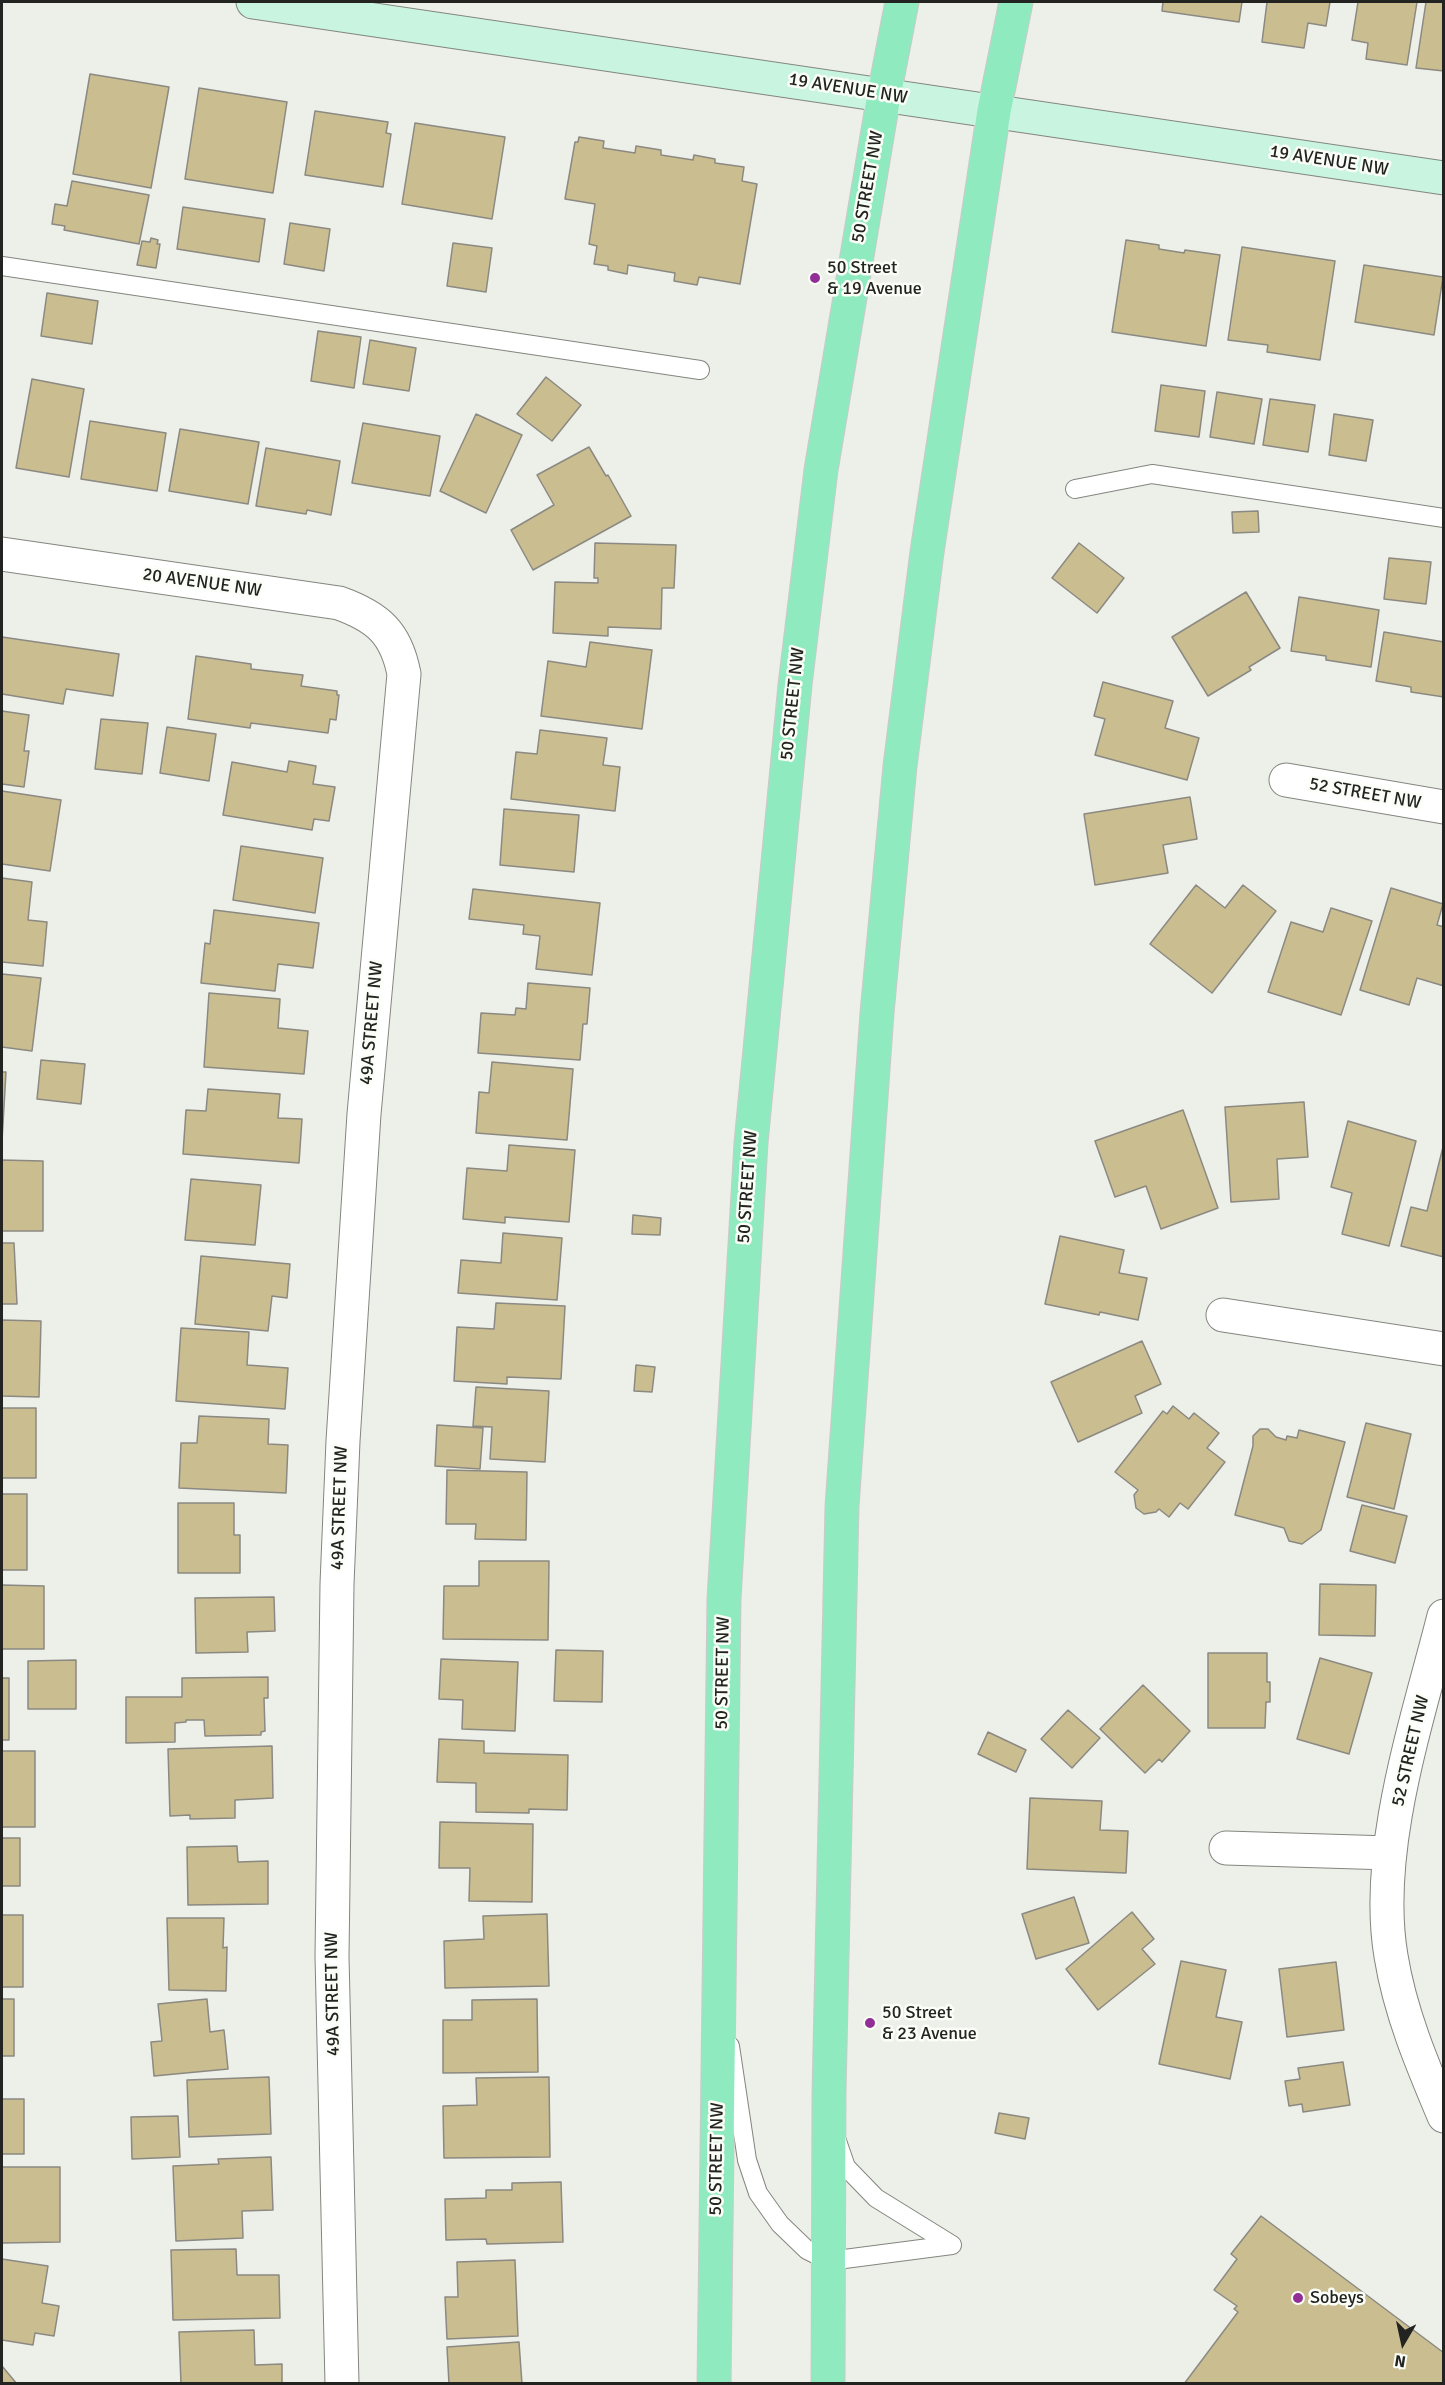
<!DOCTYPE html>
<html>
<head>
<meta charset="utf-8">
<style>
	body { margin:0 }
	#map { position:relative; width:1445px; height:2385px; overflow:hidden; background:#edf0e8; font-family:Signika,sans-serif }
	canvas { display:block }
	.frame { position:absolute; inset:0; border:3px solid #232421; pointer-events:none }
	.north { position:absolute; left:1373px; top:2313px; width:60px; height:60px; -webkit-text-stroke:4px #fafef6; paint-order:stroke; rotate:189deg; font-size:16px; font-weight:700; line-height:24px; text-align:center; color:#232421 }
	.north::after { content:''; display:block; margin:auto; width:21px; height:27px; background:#232421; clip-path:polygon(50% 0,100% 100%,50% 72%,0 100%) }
</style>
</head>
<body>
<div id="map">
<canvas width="1445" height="2385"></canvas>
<div class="frame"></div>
<div class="north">N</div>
</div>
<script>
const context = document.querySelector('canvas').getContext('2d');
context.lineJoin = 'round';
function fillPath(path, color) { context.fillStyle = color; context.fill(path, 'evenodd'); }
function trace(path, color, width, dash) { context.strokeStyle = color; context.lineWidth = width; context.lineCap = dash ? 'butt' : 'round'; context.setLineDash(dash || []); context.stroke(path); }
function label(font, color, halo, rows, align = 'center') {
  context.font = font + ' Signika,sans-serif'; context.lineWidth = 5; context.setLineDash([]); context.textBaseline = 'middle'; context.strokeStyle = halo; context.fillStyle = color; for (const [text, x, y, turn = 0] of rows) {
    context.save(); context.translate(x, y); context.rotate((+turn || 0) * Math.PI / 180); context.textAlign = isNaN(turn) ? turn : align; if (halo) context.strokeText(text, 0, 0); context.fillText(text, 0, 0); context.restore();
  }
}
const building = new Path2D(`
	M1163,2h79l-3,20 -77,-11z
	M1267,2h63l-4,24 -18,-3 -4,25 -42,-6z
	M1358,2h59l-10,63 -41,-6 2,-16 -16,-3z
	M1426,2h18v69l-28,-3z
	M90,74l79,13 -18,101 -78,-14z
	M199,88l88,14 -14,91 -88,-14z
	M315,111l73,11 -2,11 5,1 -8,53 -78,-12z
	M415,123l90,14 -13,82 -90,-15z
	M579,137l25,4 -1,7 32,5 1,-7 25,4v5l32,5 1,-5 21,4v4l29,4 -2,14 15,3 -17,100 -41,-7 -2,8 -23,-4 1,-8 -47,-8 -1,9 -19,-4v-4l-14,-2 3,-18 -8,-2 6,-40 -30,-5 10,-57h3z
	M72,181l77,14 -10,49 -75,-14 1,-4 -13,-2 3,-20 12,2z
	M183,207l82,12 -6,43 -82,-13z
	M290,223l40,6 -6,42 -40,-7z
	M151,238l7,2 -1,4h3l-4,24 -19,-3 5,-24 8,1z
	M1126,240l33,5v4l25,4 1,-3 35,5 -14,91 -94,-14z
	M453,243l39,5 -6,44 -39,-6z
	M1242,247l93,14 -15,99 -53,-8 1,-7 -40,-5z
	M1364,265l79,12 -9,58 -79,-13z
	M47,293l51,8 -6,43 -51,-8z
	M318,331l43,6 -7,51 -43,-7z
	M370,340l46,8 -7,43 -46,-7z
	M546,377l35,28 -29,36 -35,-27z
	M32,379l52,10 -15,88 -53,-9z
	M1161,385l44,6 -6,46 -44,-6z
	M1217,392l45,7 -8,45 -44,-7z
	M1270,399l45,6 -7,47 -45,-7z
	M476,414l46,21 -36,78 -46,-22z
	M1334,414l39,6 -7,41 -37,-6z
	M90,421l76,12 -9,58 -76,-12z
	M363,423l77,13 -10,60 -78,-13z
	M180,429l79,13 -11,62 -79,-13z
	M589,447l17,29 2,-1 23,41 -98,54 -22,-40 43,-25 -17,-30z
	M266,448l74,13 -9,54 -24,-5 -1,4 -50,-8z
	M1258,511l1,21 -26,1 -1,-21z
	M595,543l81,2 -2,43h-12l-1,41 -53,-2v9l-55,-3 2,-51 43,1v-5h-4z
	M1079,543l45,35 -27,35 -45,-35z
	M1389,558l42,4 -5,42 -42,-5z
	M1246,592l34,56 -31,19 2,3 -43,26 -36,-59z
	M1299,597l80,13 -8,57 -45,-7v-4l-35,-5z
	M1384,632l60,10v55l-33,-5v-5l-35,-6z
	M2,637l117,17 -6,42 -47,-7 -3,15 -61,-10z
	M590,642l62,8 -10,79 -101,-13 7,-55 38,6z
	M196,656l55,8v5l52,6 -2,11 36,5v4h2l-3,25 -6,-1 -2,14 -77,-10 -1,5 -62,-9z
	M1103,682l70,19 -8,27 34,10 -12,42 -92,-25 10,-36 -11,-3z
	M2,711l27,4 -5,36h5l-5,36 -22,-3z
	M101,719l47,4 -6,51 -47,-5z
	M167,727l49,7 -7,47 -49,-8z
	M540,730l67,8 -4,27 17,2 -5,44 -104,-12 5,-47 21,2z
	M289,761l27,5 -3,18 22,3 -6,34 -15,-2 -2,11 -89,-15 9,-53 55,10z
	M2,791l59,9 -11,71 -48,-7z
	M1190,797l7,42 -34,6 5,28 -73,12 -11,-71z
	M504,809l75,6 -5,57 -74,-7z
	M241,846l82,12 -8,55 -82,-13z
	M2,878l30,4 -4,38 19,2 -4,44 -41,-4z
	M1196,885l29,23 18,-23 33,26 -64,82 -62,-49z
	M1391,888l52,16 -6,21 7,2v59l-27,-8 -8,27 -49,-15z
	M473,889l127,14 -8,72 -56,-6 4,-33 -17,-2 1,-9 -55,-6z
	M1331,908l41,13 -31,94 -73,-23 23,-70 32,10z
	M214,910l105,13 -6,45 -35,-4 -3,27 -74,-8 4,-40 5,1z
	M2,974l39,4 -9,73 -30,-4z
	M528,983l62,5 -3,36h-4l-3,36 -102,-7 3,-40 34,2 1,-7 10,1z
	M209,993l71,6 -2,29 30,3 -4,43 -100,-7z
	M41,1060l44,4 -4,40 -44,-5z
	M492,1062l81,7 -6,71 -91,-7 3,-41 10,1z
	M2,1072h4l-4,69z
	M208,1089l72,5 -2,24 24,1 -3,44 -116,-9 3,-44 20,1z
	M1304,1102l4,55 -31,2 2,40 -48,3 -6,-95z
	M1183,1110l35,98 -57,21 -15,-43 -31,11 -20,-56z
	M1348,1121l68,20 -27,105 -47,-12 10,-41 -21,-6z
	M509,1145l66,5 -6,72 -64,-5v6l-42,-4 4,-51 40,3z
	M1443,1147h1v110l-43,-11 10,-39 16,4z
	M2,1160l41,1v70h-41z
	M191,1179l70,6 -6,60 -70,-5z
	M633,1215l28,3 -1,17 -28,-1z
	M503,1233l59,5 -5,62 -99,-7 3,-33 40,3z
	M1060,1236l64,14 -5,23 28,5 -9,42 -38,-8 -1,3 -54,-11z
	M2,1243h12l3,61h-15z
	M201,1256l89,8 -3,34 -15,-2 -4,35 -73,-7z
	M496,1303l69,3 -4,73 -54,-2v7l-53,-3 3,-54 37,2z
	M2,1320l39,1 -2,76 -37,-1z
	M181,1328l68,4 -2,33 41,3 -3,41 -109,-8z
	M1142,1341l19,43 -26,12 7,17 -64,29 -27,-60z
	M636,1365l19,2 -3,25 -18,-1z
	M476,1387l73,4 -4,71 -55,-3 2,-32 -19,-1z
	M1173,1406l16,13 5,-6 25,20 -12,15 18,14 -37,47 -8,-6 -11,14 -10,-8 -3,3 -12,2 -8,-6 -2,-13 4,-5 -23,-18 48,-61 4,3z
	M2,1408h34v70h-34z
	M199,1416l70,3 -1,25 20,1 -2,48 -107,-5 2,-45h16z
	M1366,1423l45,11 -17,75 -47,-12z
	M437,1425l46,3 -3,41 -45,-3z
	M1260,1429h8l8,8 10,3 1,-4 10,2 2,-8 46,12 -24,88 -19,14 -13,-3 -5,-13 -49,-13 18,-69v-10z
	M447,1470l80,2 -1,68 -51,-1 1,-15h-30z
	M2,1494h25v76h-25z
	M178,1503h56v32h6v38h-62z
	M1362,1505l45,11 -12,47 -45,-12z
	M479,1561h70l-1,79 -105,-1 1,-53h35z
	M1320,1584l56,1 -1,51 -56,-1z
	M2,1585l42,1v63h-42z
	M274,1597l1,34 -28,1 1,20 -52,1 -1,-55z
	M556,1650l47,1 -1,51 -48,-1z
	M1208,1653h59v29h3v20h-4l-1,26h-57z
	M1320,1658l52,15 -23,81 -52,-15z
	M441,1659l77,3 -3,69 -53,-2 1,-29 -24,-1z
	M76,1660v49h-48v-48z
	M268,1677v21h-4l1,33 -4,1v3l-56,1 -1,-16h-18v2l-11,1v19l-49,1v-46h56v-19z
	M2,1678h7v62h-7z
	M1143,1685l47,46 -28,31 -3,-3 -14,14 -45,-44z
	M1068,1710l32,28 -28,30 -31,-29z
	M988,1732l38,18 -10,22 -38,-18z
	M439,1739l45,2v12l84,2 -1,55 -38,-1v4l-53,-1v-29l-39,-1z
	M272,1746l1,52 -38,2v18l-45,1v-4l-20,1 -2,-67z
	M2,1751h33v76h-33z
	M1030,1798l72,3 -2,29 28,1 -2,42 -99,-4z
	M440,1822l93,2 -1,78 -63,-1 1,-33h-31z
	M2,1838h18v48h-18z
	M237,1846l1,16 30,-1v43l-80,1 -1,-58z
	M1074,1897l15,46 -53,16 -14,-45z
	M1132,1912l22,27 -12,10 13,15 -57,46 -32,-41z
	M547,1914l2,72 -104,2 -1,-47 40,-2 -1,-23z
	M2,1915h21v72h-21z
	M167,1918h57l-1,30 4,-1 -1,44 -57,-1z
	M1181,1961l45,9 -10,47 26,5 -12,57 -71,-15z
	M1336,1962l8,68 -57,7 -8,-68z
	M2,1999h12v57h-12z
	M207,1999l3,33 14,-2 4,39 -74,7 -3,-34 11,-1 -4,-37z
	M537,1999l1,73 -95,1v-53h29v-20z
	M1343,2062l7,43 -47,7 -1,-8 -13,2 -4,-25 15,-2 -2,-11z
	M269,2077l2,57 -82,3 -2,-57z
	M549,2077l1,80 -106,1 -1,-52 34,-1 -1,-27z
	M2,2099h22v55h-22z
	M999,2113l30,5 -4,21 -30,-6z
	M178,2116l2,41 -48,2 -1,-42z
	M271,2157l2,53 -31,1 1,27 -67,3 -3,-75 46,-2 -1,-5z
	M2,2167h58v75l-58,1z
	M561,2182l2,60 -76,2 -1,-5 -40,1 -1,-41 41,-1v-8h26v-7z
	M1261,2216l183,137v31h-260l54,-72 -4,-3 3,-3 -23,-16 23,-31 -6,-5z
	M236,2249l1,26h42l1,43 -107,2 -2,-70z
	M2,2259l46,7 -6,37 17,3 -5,30 -19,-3 -2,12 -31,-5z
	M515,2260l3,76 -71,3 -2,-42h13l-1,-35z
	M254,2330l1,35 27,-1v20h-101l-2,-52z
	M519,2342l3,42h-73l-2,-37z
	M2,2366l15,18h-15z`);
const lane = new Path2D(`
	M2,266l698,104
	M1075,489l77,-15 292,44
	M730,2046l17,114 11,33 22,31 27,26 22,11 123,-16
	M837,2141l9,26 30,31 76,47`);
const street = new Path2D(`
	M2,554l337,49c39,14 57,30 65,71l-40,440 -21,327 -6,143 -5,372 10,428
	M1286,780l158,27
	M1223,1315l221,34
	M1444,1616c-26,103 -71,234 -53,340 9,56 31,108 53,160
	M1226,1848l164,5`);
const secondary = new Path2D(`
	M253,2l1191,176`);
const primary = new Path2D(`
	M714,2384l10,-785 27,-456 44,-458 26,-215 63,-375 18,-93
	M828,2384l1,-290 13,-588 35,-493 23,-247 27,-214 67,-441 22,-109`);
const markers = [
	[815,278,6,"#922f96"],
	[870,2023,6,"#922f96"],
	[1298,2298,6,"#922f96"]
];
const streetNames = [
	["19 AVENUE NW",848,89,9],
	["19 AVENUE NW",1329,161,9],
	["50 STREET NW",868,187,-80],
	["20 AVENUE NW",202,583,8],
	["50 STREET NW",793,704,-84],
	["52 STREET NW",1365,794,10],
	["49A STREET NW",372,1023,-85],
	["50 STREET NW",748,1187,-86],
	["49A STREET NW",340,1508,-88],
	["50 STREET NW",723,1673,-89],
	["52 STREET NW",1411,1751,-77],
	["49A STREET NW",333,1994,-91],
	["50 STREET NW",717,2159,-89]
];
const poiNames = [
	["50 Street",827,268],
	["& 19 Avenue",827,289],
	["50 Street",882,2013],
	["& 23 Avenue",882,2034],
	["Sobeys",1310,2298]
];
fillPath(building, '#cabe91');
trace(building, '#8b8982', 1.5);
trace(lane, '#83867f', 20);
trace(street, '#83867f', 35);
trace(secondary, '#83867f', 35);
trace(primary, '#cacaca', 35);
trace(lane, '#fff', 18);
trace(street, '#fff', 33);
trace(secondary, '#c8f4e0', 33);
trace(primary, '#90eac0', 33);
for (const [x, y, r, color] of markers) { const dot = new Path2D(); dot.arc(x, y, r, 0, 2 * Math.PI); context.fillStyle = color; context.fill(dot); trace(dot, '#fafef6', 2); }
label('18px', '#232421', '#fafef6', streetNames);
label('18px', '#232421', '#fafef6', poiNames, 'left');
</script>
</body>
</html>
